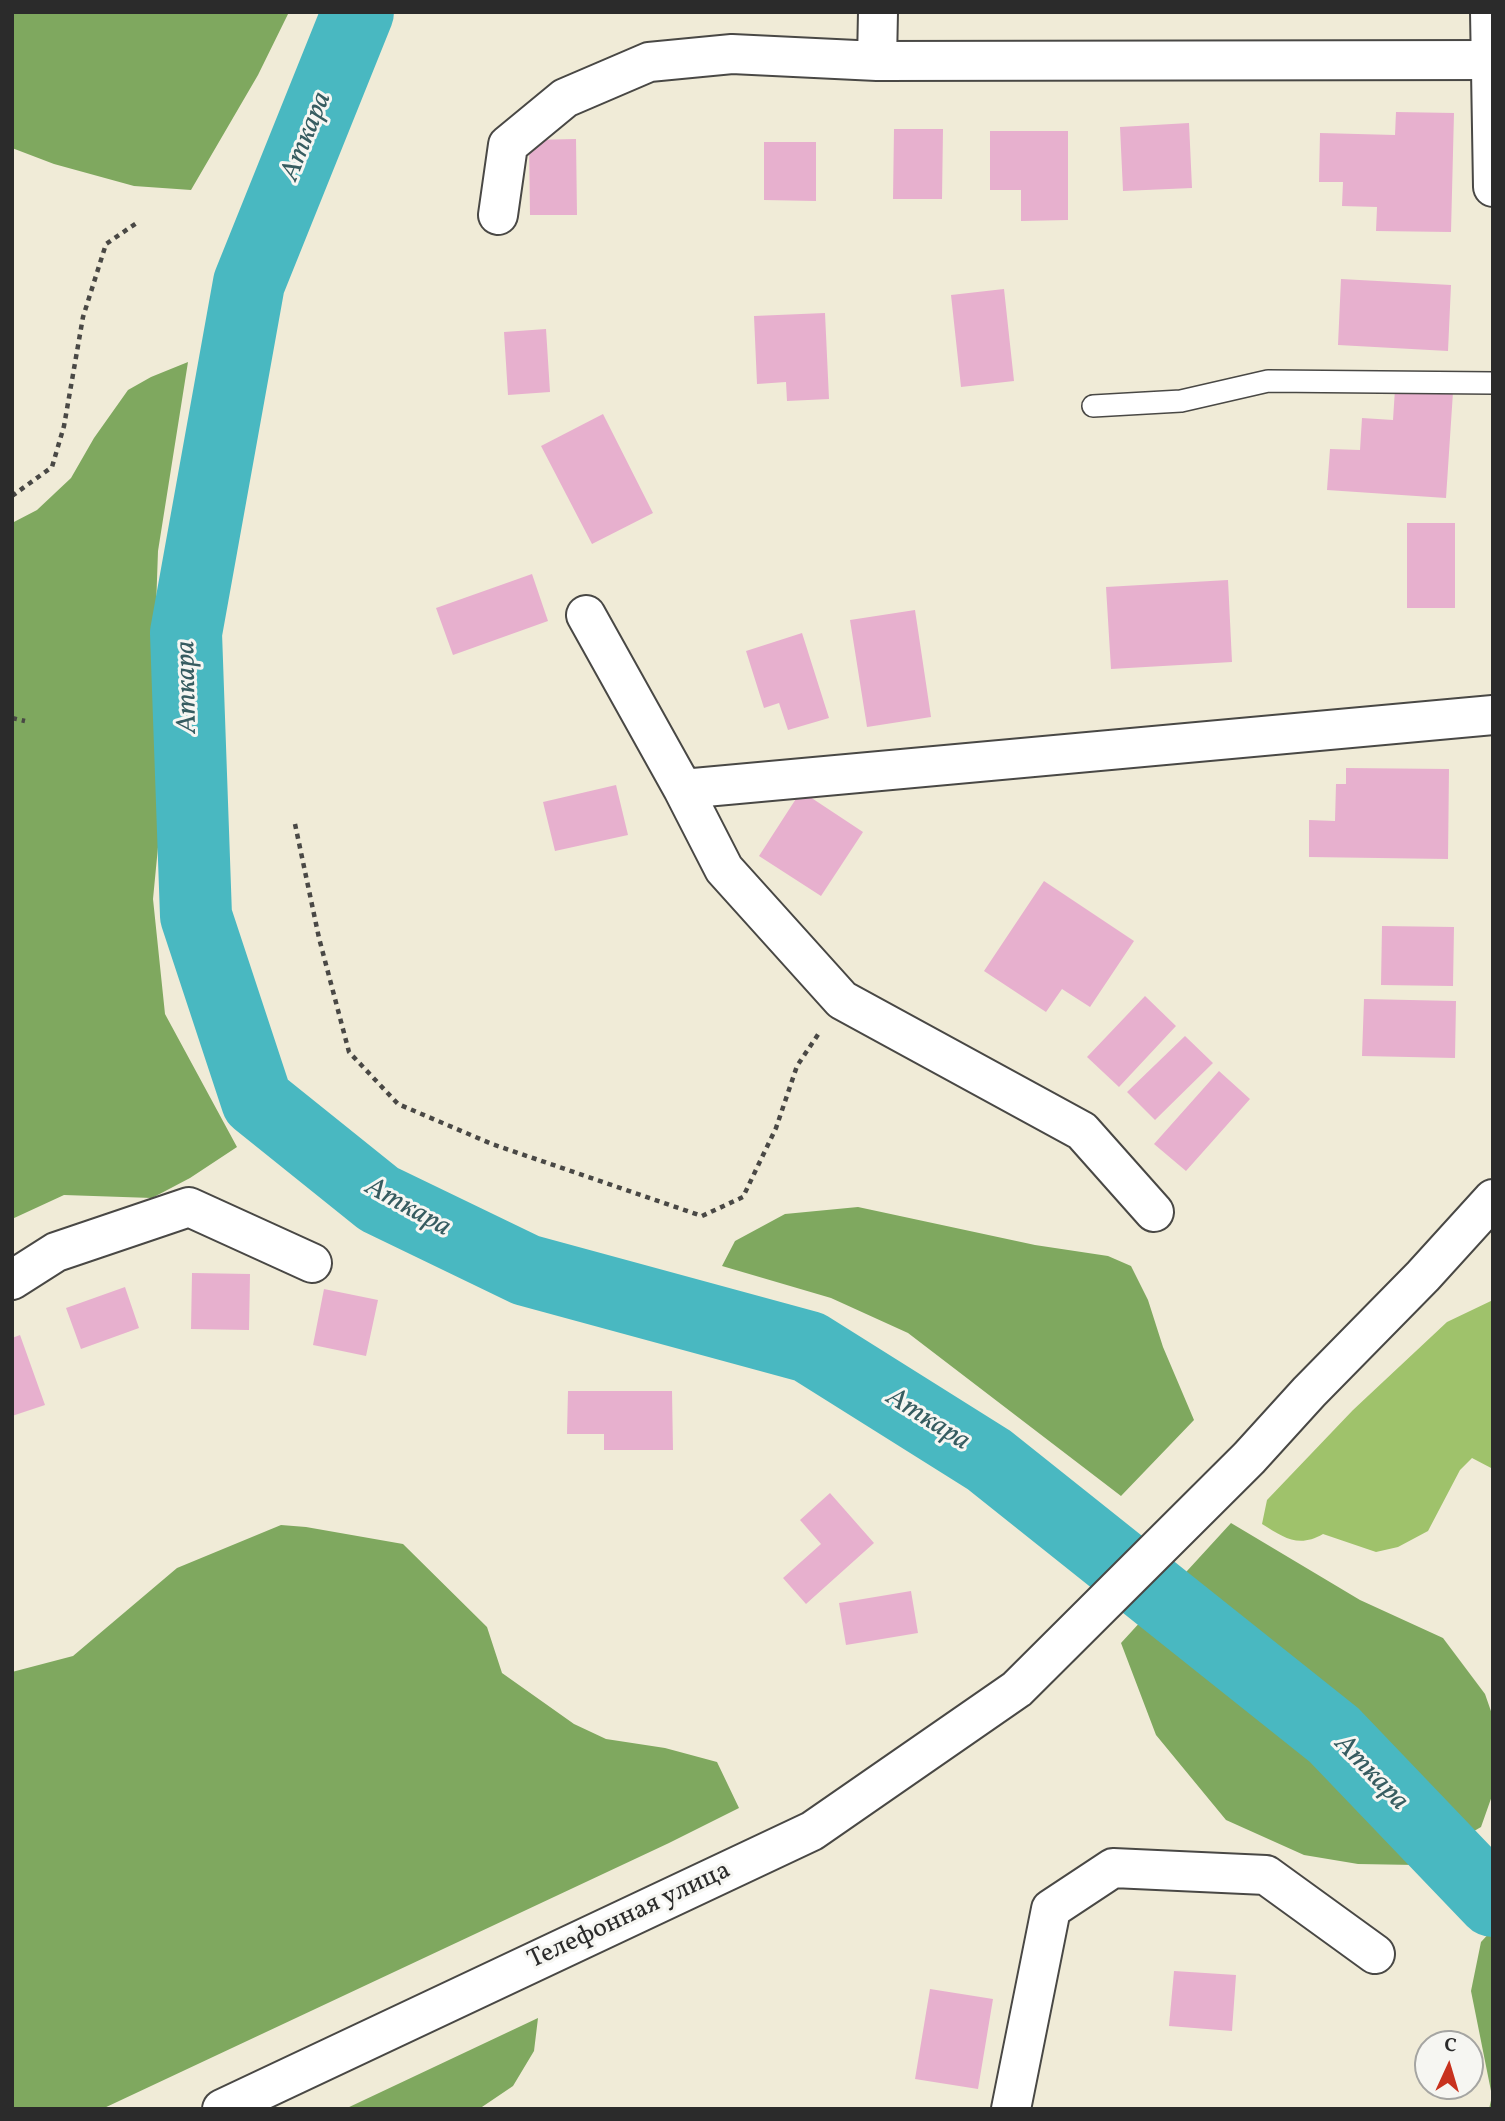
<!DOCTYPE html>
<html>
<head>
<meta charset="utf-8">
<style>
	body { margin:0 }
	#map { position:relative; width:1505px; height:2121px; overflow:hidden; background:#f0ebd7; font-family:Vollkorn,serif }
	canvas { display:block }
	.frame { position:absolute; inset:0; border:14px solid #2b2b2b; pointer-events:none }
	.north { position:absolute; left:1414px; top:2030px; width:70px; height:70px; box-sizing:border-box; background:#f6f6f2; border:2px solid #a5a5a2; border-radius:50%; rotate:4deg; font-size:19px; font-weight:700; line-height:28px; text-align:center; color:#2b2b2b }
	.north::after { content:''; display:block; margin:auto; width:24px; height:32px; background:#c8321e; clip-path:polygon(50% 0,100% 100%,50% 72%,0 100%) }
</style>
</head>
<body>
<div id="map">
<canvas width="1505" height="2121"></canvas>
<div class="frame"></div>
<div class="north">С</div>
</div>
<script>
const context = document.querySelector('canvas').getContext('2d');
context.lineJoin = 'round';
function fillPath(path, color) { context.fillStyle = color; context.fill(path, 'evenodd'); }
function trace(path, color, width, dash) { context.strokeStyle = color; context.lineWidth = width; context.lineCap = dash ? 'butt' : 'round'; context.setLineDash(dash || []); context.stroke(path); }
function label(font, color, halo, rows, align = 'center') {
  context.font = font + ' Vollkorn,serif'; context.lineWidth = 6; context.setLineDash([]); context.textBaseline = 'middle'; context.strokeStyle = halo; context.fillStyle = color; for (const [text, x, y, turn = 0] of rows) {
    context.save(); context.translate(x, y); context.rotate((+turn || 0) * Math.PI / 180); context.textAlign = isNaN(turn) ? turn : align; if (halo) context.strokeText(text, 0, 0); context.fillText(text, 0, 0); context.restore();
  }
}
const green = new Path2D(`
	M1493,1300v169l-21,-11 -12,12 -32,61 -30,16 -22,5 -53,-18c-24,14 -39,4 -61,-10l5,-24 86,-90 94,-88z`);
const forest = new Path2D(`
	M12,12h277l-31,63 -67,115 -57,-4 -80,-22 -42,-16z
	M188,362l-30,189 -5,142 8,123 -8,83 12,115 72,133 -47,31 -38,20 -88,-3 -52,24v-696l25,-13 34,-32 23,-40 34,-48 23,-13z
	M858,1207l177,38 73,11 23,10 17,34 15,47 31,73 -73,76 -213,-163 -77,-35 -109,-32 13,-25 50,-27z
	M1231,1523l129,77 83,38 42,56 8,23v76l-12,34 -65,38 -58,-1 -54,-9 -78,-35 -70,-85 -35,-92z
	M281,1525l25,2 97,17 84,83 15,46 72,51 32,15 59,9 52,14 22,46 -70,35 -567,266h-90v-437l61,-16 104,-88z
	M1493,1929v180h-4l3,-13 -21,-105 10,-49z
	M538,2018l-4,33 -21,35 -34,23h-134z`);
const river = new Path2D(`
	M358,12l-109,271 -63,350 10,283 61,185 122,98 147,71 283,77 180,113 345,275 159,166`);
const building = new Path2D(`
	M1396,112l58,1 -3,119 -75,-1 1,-24 -35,-1 1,-24h-24l1,-49 75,2z
	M1189,123l3,65 -69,3 -3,-64z
	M894,129h49l-1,70h-49z
	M990,131h78v89l-47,1v-31h-31z
	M576,139l1,76h-47l-1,-75z
	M764,142h52v59l-52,-1z
	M1341,279l110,6 -3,66 -110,-6z
	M1004,289l10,92 -53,6 -10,-92z
	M825,313l4,86 -42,2 -1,-19 -29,2 -3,-68z
	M546,329l4,63 -42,3 -4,-63z
	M1395,389l58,3 -7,106 -119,-8 3,-41 30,1 2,-32 31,2z
	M603,414l50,99 -61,31 -51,-98z
	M1407,523h48v85h-48z
	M532,574l16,47 -95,34 -17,-47z
	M1228,580l4,82 -121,7 -5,-82z
	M915,610l16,107 -64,10 -17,-107z
	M802,633l27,85 -41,12 -9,-27 -15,5 -18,-57z
	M1346,768l103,1 -1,90 -139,-2v-37l26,1 1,-37h10z
	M616,785l12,50 -73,16 -12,-49z
	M801,791l62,41 -42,64 -62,-40z
	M1044,881l90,60 -44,66 -28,-18 -16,23 -62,-41z
	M1382,926l72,1 -1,59 -72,-1z
	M1145,996l31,30 -57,61 -32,-30z
	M1364,999l92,2 -1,57 -93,-2z
	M1185,1036l28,27 -58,57 -28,-28z
	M1219,1071l31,28 -64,72 -32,-27z
	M192,1273l58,1 -1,56 -58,-1z
	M125,1287l14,41 -58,21 -15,-41z
	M324,1289l54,11 -12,56 -53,-11z
	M20,1335l25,70 -33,11v-78z
	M568,1391h104l1,59h-69v-16h-37z
	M830,1493l44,50 -68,61 -23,-26 38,-34 -21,-24z
	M911,1591l7,42 -72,12 -7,-42z
	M1174,1971l62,4 -4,56 -63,-5z
	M930,1989l63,10 -15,90 -63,-10z`);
const path = new Path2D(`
	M12,496l40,-29 12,-41 19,-109 23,-73 32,-22
	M12,718l13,3
	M295,824l24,114 30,114 49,52 94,40 210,72 41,-19 33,-69 21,-62 22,-33`);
const lane = new Path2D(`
	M1093,406l88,-5 87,-20 225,2`);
const street = new Path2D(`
	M877,61l1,-49
	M498,215l10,-70 57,-47 84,-36 83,-8 145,7 616,-1
	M586,615l97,174 41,80 118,131 240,131 72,81
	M683,789l810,-74
	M12,1280l44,-28 133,-45 123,56
	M1011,2109l40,-200 62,-41 153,7 109,79`);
const secondary = new Path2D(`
	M1490,12l3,175
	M222,2109l590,-278 205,-142 232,-231 60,-66 114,-116 70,-77`);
const streetNames = [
	["Телефонная улица",630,1917,-25]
];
const waterNames = [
	["Аткара",308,137,-68],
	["Аткара",189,687,-91],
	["Аткара",407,1209,29],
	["Аткара",927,1421,32],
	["Аткара",1370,1774,46]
];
fillPath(green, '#9fc26b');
fillPath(forest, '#7fa85f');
trace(river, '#49b8c1', 72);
fillPath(building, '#e7b0ce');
trace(lane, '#494845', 24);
trace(street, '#494845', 42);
trace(secondary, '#494845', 42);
trace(path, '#494845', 4.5, [5, 5]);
trace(lane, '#fff', 21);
trace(street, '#fff', 38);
trace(secondary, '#fff', 38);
label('26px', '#2b2b2b', '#f6f6f2', streetNames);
label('italic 28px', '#365c60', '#f6f6f2', waterNames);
</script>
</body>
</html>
